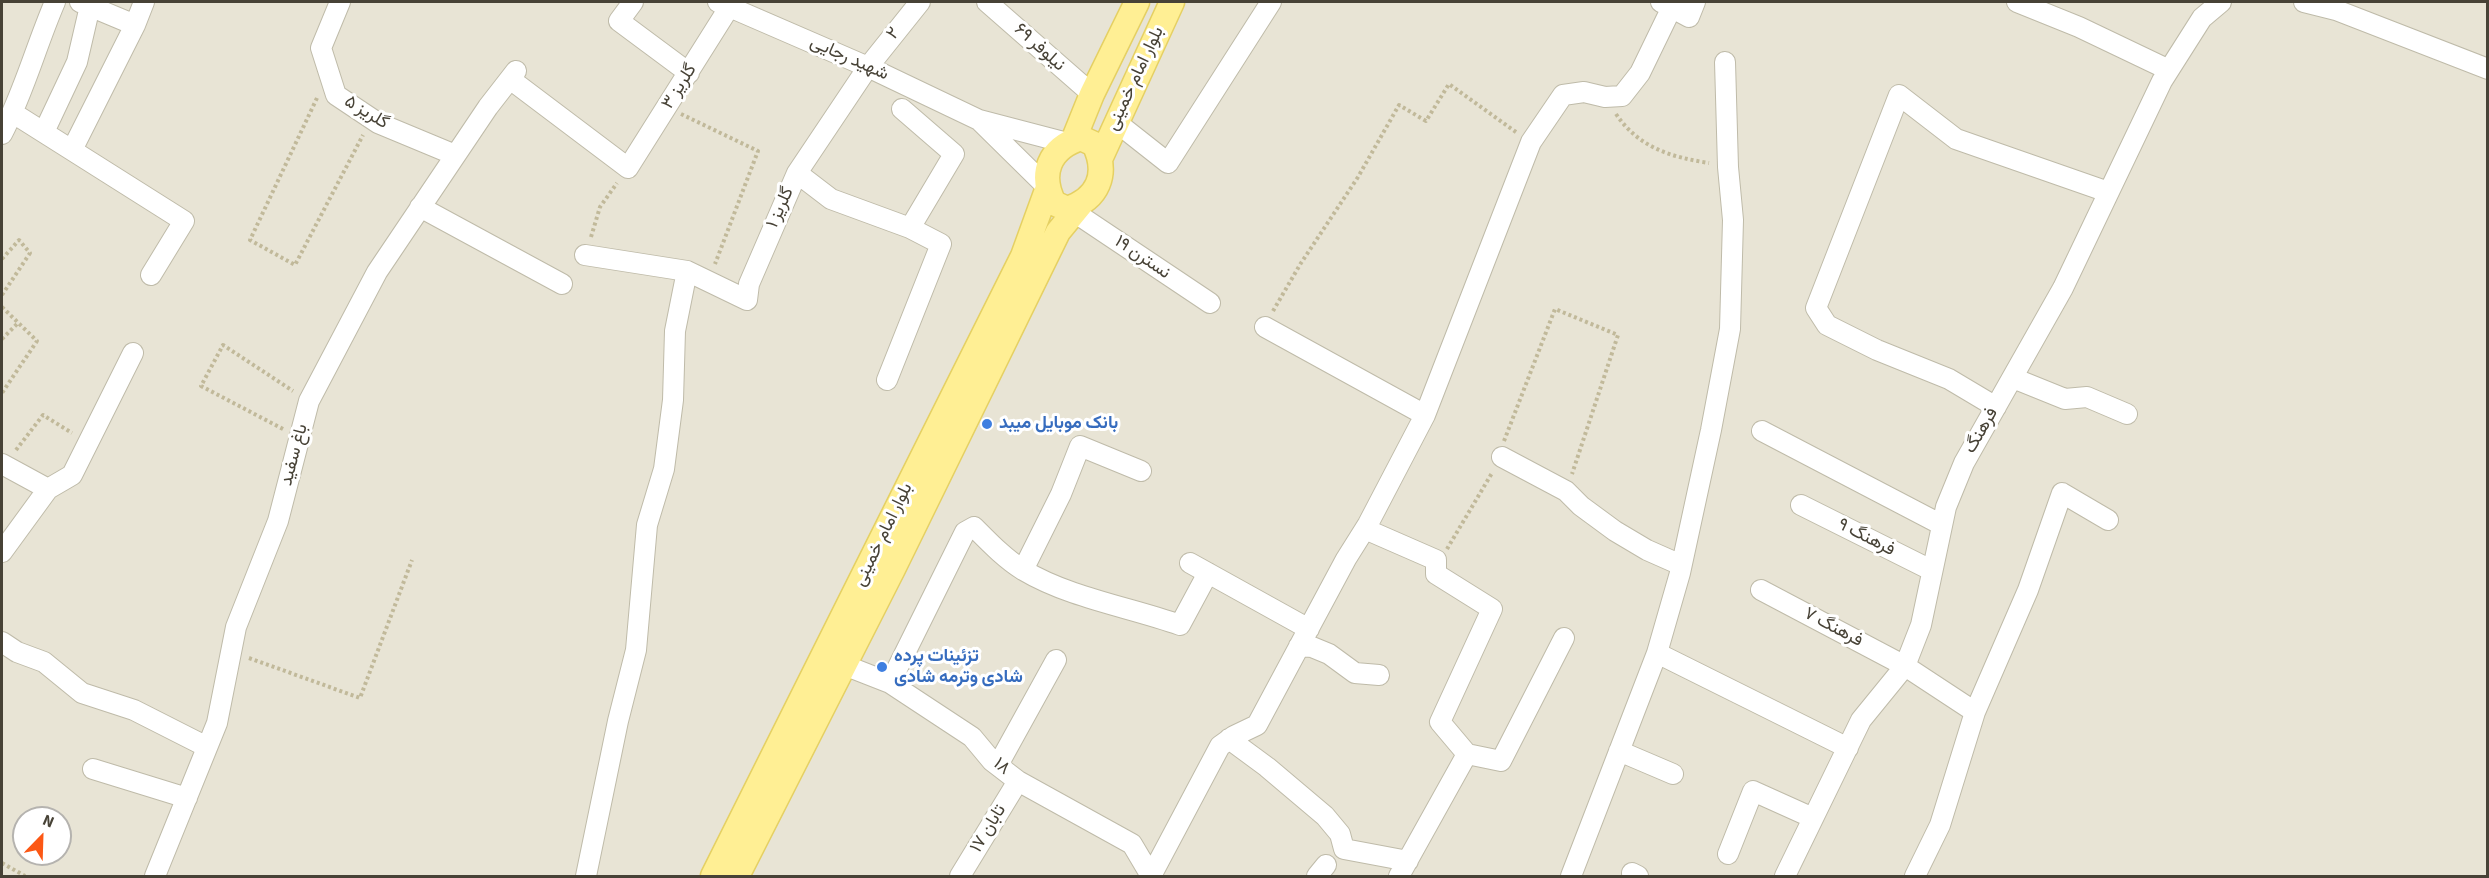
<!DOCTYPE html>
<html>
<head>
<meta charset="utf-8">
<style>
	body { margin:0 }
	#map { position:relative; width:2489px; height:878px; overflow:hidden; background:#f4f1e7; font-family:"Source Sans 3",sans-serif }
	canvas { display:block }
	.frame { position:absolute; inset:0; border:3px solid #474236; pointer-events:none }
	.north { position:absolute; left:12px; top:806px; width:60px; height:60px; box-sizing:border-box; background:#fff; border:2px solid #b5b3af; border-radius:50%; rotate:23deg; font-size:16px; font-weight:700; line-height:24px; text-align:center; color:#474236 }
	.north::after { content:''; display:block; margin:auto; width:21px; height:27px; background:#fc5815; clip-path:polygon(50% 0,100% 100%,50% 72%,0 100%) }
</style>
</head>
<body>
<div id="map">
<canvas width="2489" height="878"></canvas>
<div class="frame"></div>
<div class="north">N</div>
</div>
<script>
const context = document.querySelector('canvas').getContext('2d');
context.lineJoin = 'round';
function fillPath(path, color) { context.fillStyle = color; context.fill(path, 'evenodd'); }
function trace(path, color, width, dash) { context.strokeStyle = color; context.lineWidth = width; context.lineCap = dash ? 'butt' : 'round'; context.setLineDash(dash || []); context.stroke(path); }
function label(font, color, halo, rows, align = 'center') {
  context.font = font + ' "Source Sans 3",Vazirmatn,sans-serif'; context.lineWidth = 6; context.setLineDash([]); context.textBaseline = 'middle'; context.strokeStyle = halo; context.fillStyle = color; for (const [text, x, y, turn = 0] of rows) {
    context.save(); context.translate(x, y); context.rotate((+turn || 0) * Math.PI / 180); context.textAlign = isNaN(turn) ? turn : align; if (halo) context.strokeText(text, 0, 0); context.fillText(text, 0, 0); context.restore();
  }
}
const residential = new Path2D(`
	M2,2h2485v874h-2485zM24,818h36v36h-36z`);
const path = new Path2D(`
	M317,98l-67,142 45,25 68,-130
	M681,114l77,37 -43,113
	M1616,114c23,34 55,43 93,49
	M591,237l9,-30 17,-24
	M2,259l17,-19 11,13 -28,42
	M2,307l35,34 -35,52
	M1273,311l28,-48 57,-86 41,-72 27,16 23,-37 67,48
	M2,339l16,-16
	M283,429l-82,-43 22,-41 70,46
	M1504,441l51,-132 63,26 -46,139
	M16,450l27,-35 29,18
	M1447,549l45,-76
	M249,658l111,40 52,-138
	M2,863l23,13`);
const minor = new Path2D(`
	M80,2l55,23
	M340,2l-19,46 15,47 42,28 77,32
	M633,2l-14,19 70,52
	M718,2l150,65 111,53 88,23
	M987,2l105,92
	M1661,2l28,15 6,-15
	M2017,2l62,25 90,43
	M2304,2l32,8 152,59
	M510,79l118,89 102,-162
	M902,109l52,45 -44,74
	M13,113l171,108 -33,54
	M981,122l66,65
	M1116,122l52,41 103,-161
	M44,132l33,-70 13,-56
	M2,134c22,-42 34,-88 53,-132
	M72,150l63,-125 9,-23
	M797,173l34,26 79,29 31,16 -54,136
	M420,207l142,77
	M1074,212l136,91
	M585,255l102,16 60,29 2,-16 48,-111 71,-106 52,-65
	M1265,327l160,88
	M2013,378l52,21 22,-2 40,17
	M1996,407l-47,-28 -72,-29 -50,-25 -11,-17 83,-213 57,44 152,53
	M1762,431l180,94
	M1502,457l64,34 15,15 34,25 32,19 34,15
	M2,464l46,25
	M1801,505l130,65
	M1365,529l71,31v14l56,35 -52,113 27,32 -68,122
	M2,552l46,-63 24,-14 61,-122
	M1190,563l119,66
	M1023,570l38,-76 19,-48 61,25
	M1761,590l144,76 70,46 -35,113 -25,51
	M2,642l15,10 27,10 38,31 52,17 73,37
	M1299,646l13,1 17,7 26,19 24,2
	M1657,653l191,95
	M844,665l46,18 82,54 20,24 26,20 114,63 19,32
	M890,683l75,-151 9,-5c15,15 30,31 49,43 47,28 106,37 157,55l28,-52
	M1975,712l53,-122 34,-97 46,27
	M1229,739l38,28 58,49 15,18 4,15 64,12
	M1619,751l54,23
	M1467,754l34,7 63,-123
	M998,765l58,-105
	M93,769l94,29
	M1728,854l25,-63 60,27
	M1632,873l6,3
	M155,876l62,-153 19,-96 42,-106 31,-120 68,-129 111,-165 28,-36
	M586,876l32,-155 18,-71 11,-125 17,-56 9,-69 2,-69 12,-60
	M960,876l58,-95
	M1151,876l69,-130 14,-10 23,-11 89,-166 22,-35 57,-109 106,-273 32,-47 21,-3 21,5 17,-1 18,-23 32,-66
	M1317,876l9,-11
	M1571,876l86,-223 23,-80 31,-143 19,-101 3,-109 -5,-53 -3,-105
	M1785,876l76,-156 44,-54 16,-41 25,-118 18,-44 99,-175 99,-207 40,-63 19,-16`);
const major = new Path2D(`
	M1081,138l13,6c15,30 4,55 -27,65l-13,-6c-15,-29 -5,-55 27,-65z
	M1073,141l19,-47 45,-92
	M1101,157l71,-155
	M713,876l310,-620 24,-66
	M737,876l156,-307 165,-337 23,-28`);
const markers = [
	[987,424,6,"#3f7fe0"],
	[882,667,6,"#3f7fe0"]
];
const streetNames = [
	["۲",894,34,-51],
	["نیلوفر ۶۹",1039,48,42],
	["شهید رجایی",849,59,24],
	["بلوار امام خمینی",1136,79,-65],
	["گلریز ۳",680,87,-58],
	["گلریز ۵",366,113,31],
	["گلریز ۱",781,208,-66],
	["نسترن ۱۹",1142,258,34],
	["فرهنگ",1982,431,-60],
	["باغ سفید",295,455,-75],
	["بلوار امام خمینی",884,535,-64],
	["فرهنگ ۹",1866,538,27],
	["فرهنگ ۷",1833,628,28],
	["۱۸",1001,767,40],
	["تابان ۱۷",989,829,-59]
];
const shopNames = [
	["بانک موبایل میبد",999,424],
	["تزئینات پرده",894,657],
	["شادی وترمه شادی",894,678]
];
fillPath(residential, '#e8e4d5');
trace(minor, '#bfbba9', 22);
trace(major, '#e5d063', 27);
trace(path, '#c1b99a', 4, [3, 3]);
trace(minor, '#fff', 20);
trace(major, '#ffef94', 24);
for (const [x, y, r, color] of markers) { const dot = new Path2D(); dot.arc(x, y, r, 0, 2 * Math.PI); context.fillStyle = color; context.fill(dot); trace(dot, '#fff', 2); }
label('18px', '#474236', '#fff', streetNames);
label('bold 18px', '#366cbe', '#fff', shopNames, 'left');
</script>
</body>
</html>
